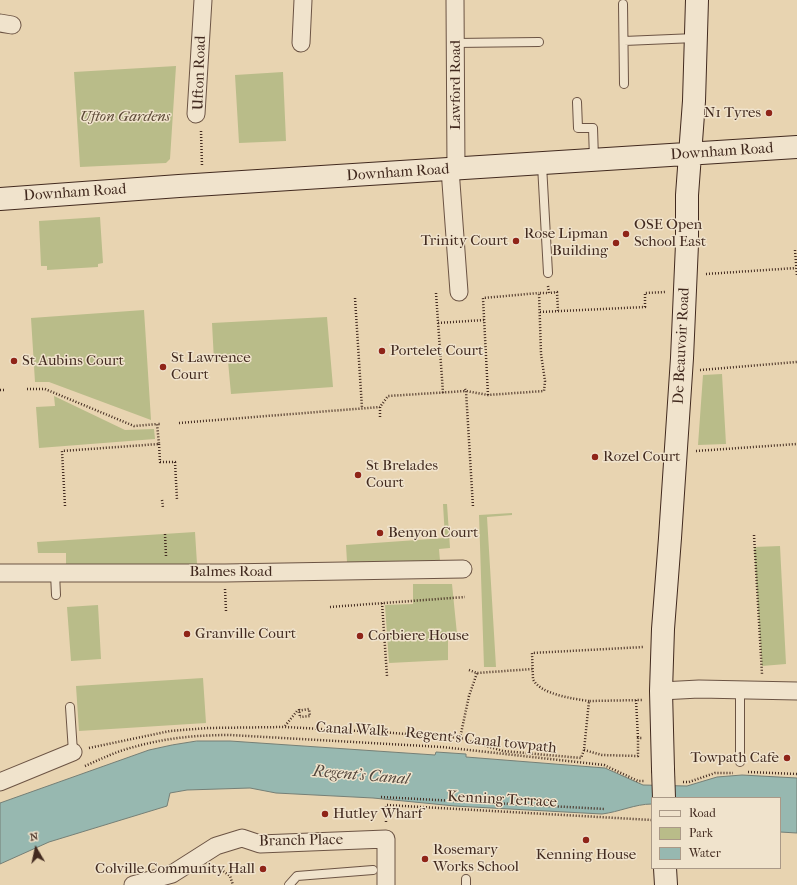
<!DOCTYPE html>
<html>
<head>
<meta charset="utf-8">
<style>
	body { margin:0 }
	#map { position:relative; width:797px; height:885px; overflow:hidden; background:#e8d4b1; font-family:"IM FELL French Canon",serif }
	canvas { display:block }
	.legend { position:absolute; left:651px; top:797px; width:130px; height:72px; box-sizing:border-box; background:#f0e3cc; border:1px solid #aa9987; margin:0; padding:5px 7px; list-style:none; font-size:12px; color:#422a1f }
	.legend li { display:flex; align-items:center; gap:8px; height:20px }
	.legend b { width:20px; border:1px solid #aa9987 }
	.north { position:absolute; left:16px; top:829px; width:40px; height:40px; -webkit-text-stroke:3px #f0e3cc; paint-order:stroke; rotate:351deg; font-size:11px; font-weight:700; line-height:16px; text-align:center; color:#422a1f }
	.north::after { content:''; display:block; margin:auto; width:14px; height:18px; background:#422a1f; clip-path:polygon(50% 0,100% 100%,50% 72%,0 100%) }
</style>
</head>
<body>
<div id="map">
<canvas width="797" height="885"></canvas>
<ul class="legend">
<li><b style="height:5px;background:#f0e3cc"></b>Road</li>
<li><b style="height:11px;background:#b9bc89"></b>Park</li>
<li><b style="height:11px;background:#97b8b0"></b>Water</li>
</ul>
<div class="north">N</div>
</div>
<script>
const context = document.querySelector('canvas').getContext('2d');
context.lineJoin = 'round';
function fillPath(path, color) { context.fillStyle = color; context.fill(path, 'evenodd'); }
function trace(path, color, width, dash) { context.strokeStyle = color; context.lineWidth = width; context.lineCap = dash ? 'butt' : 'round'; context.setLineDash(dash || []); context.stroke(path); }
function label(font, color, halo, rows, align = 'center') {
  context.font = font + ' "IM FELL French Canon",serif'; context.lineWidth = 3; context.setLineDash([]); context.textBaseline = 'middle'; context.strokeStyle = halo; context.fillStyle = color; for (const [text, x, y, turn = 0] of rows) {
    context.save(); context.translate(x, y); context.rotate((+turn || 0) * Math.PI / 180); context.textAlign = isNaN(turn) ? turn : align; if (halo) context.strokeText(text, 0, 0); context.fillText(text, 0, 0); context.restore();
  }
}
const green = new Path2D(`
	M176,66l-6,93 -4,4 -86,4 -6,-95z
	M283,72l3,69 -47,2 -4,-68z
	M100,217l3,46 -5,1v3l-51,3v-4h-6l-2,-45z
	M144,310l7,110 -102,-38h-14l-4,-64z
	M327,317l6,70 -102,7 -3,-33h-14l-2,-38z
	M722,374l4,70 -28,1 5,-70z
	M54,396l71,34 29,-1 1,10 -116,9 -3,-41 19,-1z
	M443,504h4l3,44 -11,1 1,12 -93,1 -1,-17 99,-7z
	M512,513v2l-25,2 9,150h-12l-5,-152z
	M195,532l2,32 -131,1v-12h-28l-1,-11z
	M780,546l6,118 -24,2 -8,-119z
	M413,584h39l5,50 -9,1v25l-59,3 -4,-58 28,-1z
	M98,605l3,54 -30,2 -4,-54z
	M203,678l3,45 -127,8 -3,-45z`);
const water = new Path2D(`
	M197,741h33l205,14 1,-3 30,2v3l139,11 38,17 44,1 30,-9 25,-2 55,3v55l-17,-1v-34h-128v6c-17,0 -33,8 -50,10l-147,-8 -82,-8 -97,-5 -26,-5 -63,2 -17,3 -3,13 -118,36 -49,22v-61l149,-53 23,-5z`);
const path = new Path2D(`
	M201,131l1,35
	M795,250l2,26
	M706,274l90,-6
	M548,286l1,7 8,-1 1,19
	M436,293l7,100
	M355,298l7,110
	M540,312l105,-5v-14l21,-1
	M438,323l46,-3
	M700,370l97,-8
	M27,389h18l89,37 23,-2
	M465,389l1,2 22,4 56,-4 1,-10 -4,-27 -2,-61h10
	M0,390h4
	M488,395l-5,-97 56,-5
	M380,417v-10l8,-11 78,-5 7,116
	M179,423l201,-16
	M159,444l1,18h15l2,38
	M696,451l101,-7
	M162,500l1,8
	M65,506l-3,-55 97,-7 -2,-20h4
	M165,534l1,22
	M754,535l8,139
	M225,589l1,22
	M382,603l5,73
	M330,607l135,-10
	M469,670l8,3 56,-4
	M636,700l2,38
	M589,701c-15,-2 -50,-7 -56,-22l-1,-26 112,-6
	M285,726l12,-15 12,-2 1,7 -10,1
	M460,738l9,-42 8,-23
	M89,748l81,-17 37,-3 78,-1 95,5 80,6 43,13 78,7 3,-8 5,-49 54,-1
	M584,750l18,5 36,1v-18h4
	M85,766c16,-7 32,-15 49,-19 31,-9 63,-12 96,-12l212,12 162,18 34,16h6
	M748,772l49,2
	M683,782h6l26,-9h18
	M381,797l224,12
	M386,822v-17l266,15
	M216,866l14,10 3,9`);
const lane = new Path2D(`
	M623,4l1,80
	M624,41l71,-3
	M455,43l84,-1
	M577,102l1,26h15l1,31
	M542,165l6,108
	M55,573l1,22
	M70,707l3,45
	M740,762v-72
	M466,879v6
	M289,885l8,-9 76,-6`);
const street = new Path2D(`
	M455,0l1,169
	M0,23l12,2
	M301,43l2,-43
	M196,114l7,-114
	M450,169l9,123
	M0,573h225l238,-4
	M661,691l38,-2 98,2
	M0,782l73,-30
	M133,885l39,-11 44,-28 26,-8 18,6 126,-5v46`);
const secondary = new Path2D(`
	M0,199l179,-13 618,-39
	M663,769l-2,-78 2,-62 7,-91 12,-180 5,-114v-49l7,-94 3,-101
	M665,868l1,17`);
const pathBridge = new Path2D(`
	M299,709l1,8`);
const secondaryBridge = new Path2D(`
	M663,769l1,29`);
const markers = [
	[769,113,4,"#8f2418"],
	[626,234,4,"#8f2418"],
	[516,241,4,"#8f2418"],
	[616,243,4,"#8f2418"],
	[382,351,4,"#8f2418"],
	[14,361,4,"#8f2418"],
	[163,367,4,"#8f2418"],
	[595,457,4,"#8f2418"],
	[358,475,4,"#8f2418"],
	[380,533,4,"#8f2418"],
	[187,634,4,"#8f2418"],
	[360,636,4,"#8f2418"],
	[787,758,4,"#8f2418"],
	[325,814,4,"#8f2418"],
	[586,840,4,"#8f2418"],
	[425,859,4,"#8f2418"],
	[263,869,4,"#8f2418"]
];
const streetNames = [
	["Ufton Road",200,73,-88],
	["Lawford Road",456,85,-90],
	["Downham Road",722,152,-4],
	["Downham Road",398,173,-4],
	["Downham Road",75,193,-4],
	["De Beauvoir Road",682,346,-87],
	["Balmes Road",231,572],
	["Canal Walk",352,730,3],
	["Regent's Canal towpath",481,741,6],
	["Kenning Terrace",502,800,3],
	["Branch Place",301,841,-1]
];
const poiNames = [
	["N1 Tyres",761,113,"right"],
	["OSE Open",634,225],
	["School East",634,242],
	["Rose Lipman",608,234,"right"],
	["Building",608,251,"right"],
	["Trinity Court",508,241,"right"],
	["Portelet Court",390,351],
	["St Lawrence",171,358],
	["Court",171,375],
	["St Aubins Court",22,361],
	["Rozel Court",603,457],
	["St Brelades",366,466],
	["Court",366,483],
	["Benyon Court",388,533],
	["Granville Court",195,634],
	["Corbiere House",368,636],
	["Towpath Cafe",779,758,"right"],
	["Hutley Wharf",333,814],
	["Rosemary",433,850],
	["Works School",433,867],
	["Kenning House",586,855,"center"],
	["Colville Community Hall",255,869,"right"]
];
const parkNames = [
	["Ufton Gardens",125,117]
];
const waterNames = [
	["Regent's Canal",361,776,5]
];
fillPath(green, '#b9bc89');
fillPath(water, '#97b8b0');
trace(water, '#757f76', 1);
trace(lane, '#6c5444', 10);
trace(street, '#6c5444', 19);
trace(secondary, '#422a1f', 24);
trace(path, '#422a1f', 2.5, [1, 2]);
trace(lane, '#f0e3cc', 8);
trace(street, '#f0e3cc', 17);
trace(secondary, '#f0e3cc', 22);
trace(secondaryBridge, '#422a1f', 24, []);
trace(pathBridge, '#422a1f', 2.5, [1, 2]);
trace(secondaryBridge, '#f0e3cc', 22);
for (const [x, y, r, color] of markers) { const dot = new Path2D(); dot.arc(x, y, r, 0, 2 * Math.PI); context.fillStyle = color; context.fill(dot); trace(dot, '#f0e3cc', 1.5); }
label('15px', '#422a1f', '#f0e3cc', streetNames);
label('15px', '#422a1f', '#f0e3cc', poiNames, 'left');
label('italic 15px', '#5a4734', '#f0e3cc', parkNames);
label('italic 16px', '#53463c', '#f0e3cc', waterNames);
</script>
</body>
</html>
